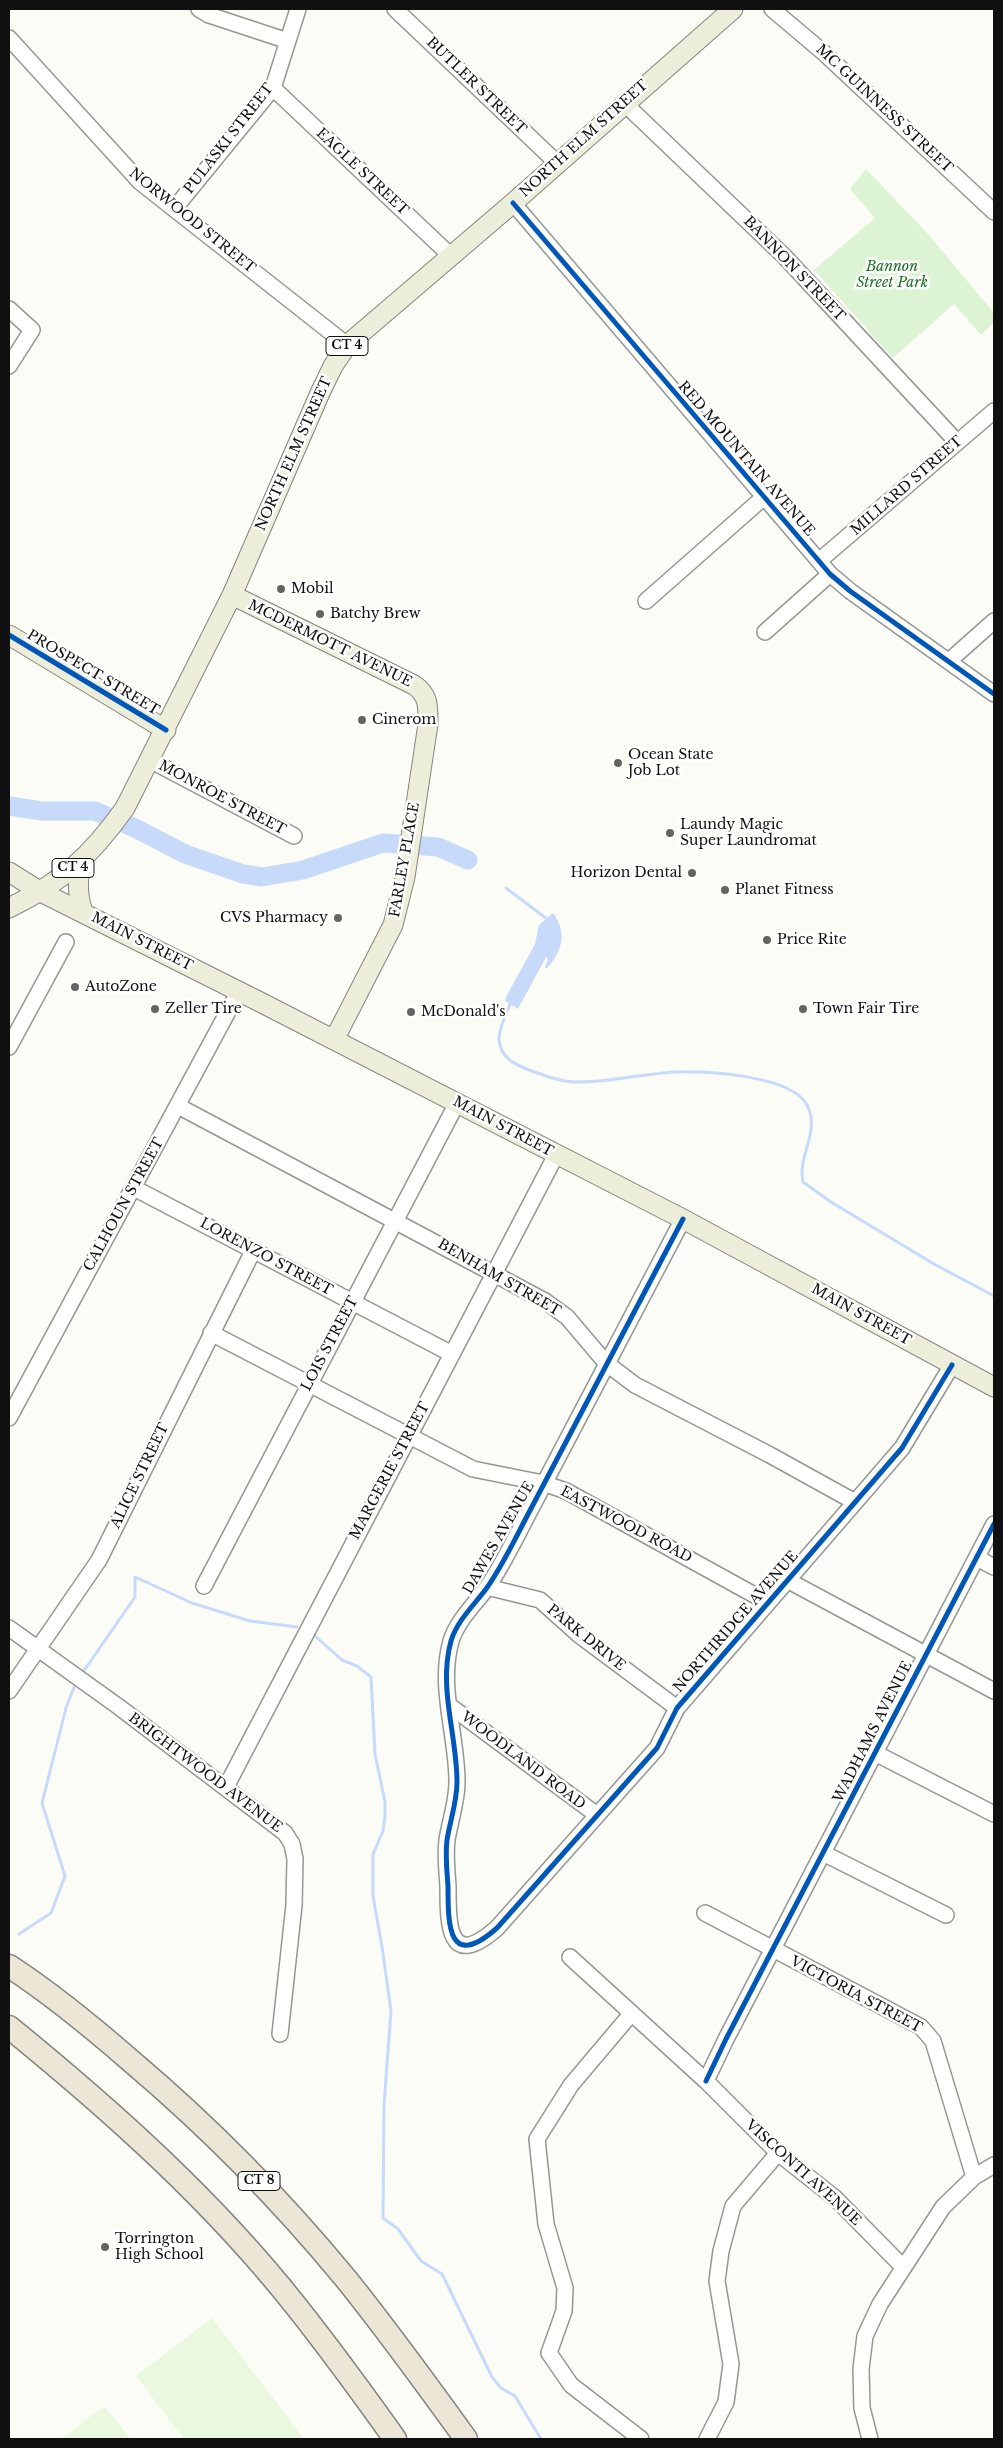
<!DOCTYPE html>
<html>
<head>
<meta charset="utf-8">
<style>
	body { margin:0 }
	#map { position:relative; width:1003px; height:2448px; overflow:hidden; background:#fcfcf6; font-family:"Libre Baskerville",serif }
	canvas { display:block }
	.frame { position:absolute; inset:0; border:10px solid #101010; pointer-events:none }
</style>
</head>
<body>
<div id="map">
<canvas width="1003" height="2448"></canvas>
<div class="frame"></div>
</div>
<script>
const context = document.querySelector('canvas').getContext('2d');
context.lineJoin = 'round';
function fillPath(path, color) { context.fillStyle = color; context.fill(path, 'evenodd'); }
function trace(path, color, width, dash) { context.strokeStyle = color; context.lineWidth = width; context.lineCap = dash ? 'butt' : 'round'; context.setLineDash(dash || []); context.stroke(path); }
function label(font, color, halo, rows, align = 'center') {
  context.font = font + ' "Libre Baskerville",serif'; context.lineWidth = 5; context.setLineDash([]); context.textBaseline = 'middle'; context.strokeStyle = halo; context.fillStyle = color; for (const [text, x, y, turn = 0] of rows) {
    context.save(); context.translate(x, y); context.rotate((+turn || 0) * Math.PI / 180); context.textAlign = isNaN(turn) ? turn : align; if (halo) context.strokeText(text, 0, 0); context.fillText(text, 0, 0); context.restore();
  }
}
const green = new Path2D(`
	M866,169l63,66 65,78v9l-13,13 -27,-31 -61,54 -79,-88 61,-52 -25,-29z`);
const pitch = new Path2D(`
	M212,2318l92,121h-120l-48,-63z
	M104,2406l27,33h-70z`);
const water = new Path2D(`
	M553,913c15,19 9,40 -7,56l-1,-1 3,-9 -2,-2 -28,52 -13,-8 1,-4 29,-53 4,-19z`);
const stream = new Path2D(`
	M506,888l41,31 1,4
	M511,1001c-3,10 -13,28 -12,39 2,18 15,24 30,30 14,5 29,11 44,12 34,1 68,-8 102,-10 31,-1 116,3 132,33 14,26 -10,51 -4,77l28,20 103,62 60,32
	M315,1636l27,24 15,6 14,11 4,77 10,48v14l-2,15 -10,23v42l9,51 9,64 -7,94 -1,113 15,11 23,32 21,13 50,103 9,11 14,8 26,43
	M81,1675l54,-78v-20l57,26 58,18 47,6
	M19,1934l32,-21 14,-37 -23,-73 24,-95 10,-26`);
const river = new Path2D(`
	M9,806l33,5h53l42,18 48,25 58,20 19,3 41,-7 80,-27 55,4 30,13`);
const minor = new Path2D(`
	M199,9l10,6 79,26
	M395,9l162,154
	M772,9l52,44 170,159
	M9,38l131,144 207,163
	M273,88l178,168
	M624,103l160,153 173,186
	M513,203l317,371 20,17 144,103
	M174,209l99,-121 25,-79
	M9,309l23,21 -23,36
	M819,561l175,-150
	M646,601l118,-104
	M765,632l65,-58
	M949,661l45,-40
	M150,760l144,76
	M9,1047l57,-105
	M178,1106l367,195 22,16 39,46 29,22 135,70 85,47
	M134,1188l318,166
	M683,1219c-53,100 -105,201 -158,301 -12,23 -24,48 -39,69 -12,16 -29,32 -35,52 -13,46 6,94 6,141 0,20 -7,39 -10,58 -2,15 0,31 1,46 0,39 0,85 49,42l160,-180 20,-40 225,-260 50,-83
	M211,1333l262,136 70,14 23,8 201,111
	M9,1418l230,-427
	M977,1558l17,9
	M787,1580l207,111
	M204,1586l253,-483
	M487,1587l53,13 39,35 98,73
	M9,1628l110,79 166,126 7,11 3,15 -1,46 -14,129
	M9,1691l90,-131 154,-309
	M450,1706l147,109
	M875,1753l119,61
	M226,1787l330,-632
	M823,1853l123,62
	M705,1913l216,114 12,14 41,136
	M570,1957l136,124 72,72 57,45 68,69
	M631,2014l-60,71 -34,54 9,85 19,64 -1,23 -15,42 22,32 70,54
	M706,2081l20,-42 268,-515
	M707,2439l19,-37 5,-38 -14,-83 4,-30 12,-45 45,-53
	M870,2439l-8,-31 -1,-39 4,-33 15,-32 63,-97 31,-30 20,-12`);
const major = new Path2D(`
	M232,595l182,90c15,10 14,22 14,39l-23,153 -12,48 -59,115
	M9,635l157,95
	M81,862c-4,18 -4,33 2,50
	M9,872l32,20 223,112 419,215 311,168
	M9,908c53,-26 82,-52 116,-100l107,-213 88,-202 13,-27 14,-21 166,-142 220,-194`);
const highway = new Path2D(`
	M9,1966c43,28 83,61 122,95 78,66 150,139 215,218 42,52 81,106 120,160
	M9,2027c103,84 204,174 287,279 34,43 67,88 99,133`);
const cycleway = new Path2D(`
	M513,203l317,371 20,17 144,103
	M9,635l157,95
	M683,1219c-53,100 -105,201 -158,301 -12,23 -24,48 -39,69 -12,16 -29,32 -35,52 -13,46 6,94 6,141 0,20 -7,39 -10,58 -2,15 0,31 1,46 0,39 0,85 49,42l160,-180 20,-40 225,-260 50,-83
	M706,2081l20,-42 268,-515`);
const markers = [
	[281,589,5,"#636360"],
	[320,614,5,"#636360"],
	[362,720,5,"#636360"],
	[618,763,5,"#636360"],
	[670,833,5,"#636360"],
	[692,873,5,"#636360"],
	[725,890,5,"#636360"],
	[338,918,5,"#636360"],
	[767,940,5,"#636360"],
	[75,987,5,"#636360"],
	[155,1009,5,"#636360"],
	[803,1009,5,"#636360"],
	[411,1012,5,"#636360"],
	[105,2247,5,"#636360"]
];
const shields = [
	[347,346,42],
	[73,868,42],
	[259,2181,42]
];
const shieldNames = [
	["CT 4",347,346],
	["CT 4",73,868],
	["CT 8",259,2181]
];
const streetNames = [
	["BUTLER STREET",476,86,44],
	["MC GUINNESS STREET",884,109,43],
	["PULASKI STREET",229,139,-52],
	["NORTH ELM STREET",584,139,-42],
	["EAGLE STREET",362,172,43],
	["NORWOOD STREET",192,221,39],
	["BANNON STREET",794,269,46],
	["NORTH ELM STREET",294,454,-66],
	["RED MOUNTAIN AVENUE",746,459,49],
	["MILLARD STREET",907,486,-41],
	["MCDERMOTT AVENUE",330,644,26],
	["PROSPECT STREET",93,673,31],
	["MONROE STREET",222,798,28],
	["FARLEY PLACE",405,860,-80],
	["MAIN STREET",142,942,27],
	["MAIN STREET",503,1127,28],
	["CALHOUN STREET",124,1205,-61],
	["LORENZO STREET",266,1257,28],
	["BENHAM STREET",499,1278,30],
	["MAIN STREET",861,1315,29],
	["LOIS STREET",330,1344,-62],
	["MARGERIE STREET",390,1471,-62],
	["ALICE STREET",140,1476,-64],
	["EASTWOOD ROAD",626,1525,28],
	["DAWES AVENUE",499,1538,-60],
	["NORTHRIDGE AVENUE",736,1622,-49],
	["PARK DRIVE",586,1638,39],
	["WADHAMS AVENUE",873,1732,-63],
	["WOODLAND ROAD",523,1761,37],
	["BRIGHTWOOD AVENUE",205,1773,37],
	["VICTORIA STREET",856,1995,28],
	["VISCONTI AVENUE",803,2173,42]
];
const parkNames = [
	["Bannon",892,267],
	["Street Park",892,283]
];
const poiNames = [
	["Mobil",291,589],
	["Batchy Brew",330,614],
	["Cinerom",372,720],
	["Ocean State",628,755],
	["Job Lot",628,771],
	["Laundy Magic",680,825],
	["Super Laundromat",680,841],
	["Horizon Dental",682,873,"right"],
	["Planet Fitness",735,890],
	["CVS Pharmacy",328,918,"right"],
	["Price Rite",777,940],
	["AutoZone",85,987],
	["Zeller Tire",165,1009],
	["Town Fair Tire",813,1009],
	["McDonald's",421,1012],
	["Torrington",115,2239],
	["High School",115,2255]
];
fillPath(green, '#ddf4d4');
fillPath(pitch, '#e9f8de');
fillPath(water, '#c8dafa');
trace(stream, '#c8dafa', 3);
trace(river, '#c8dafa', 19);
trace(minor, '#969694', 18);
trace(major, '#848481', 21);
trace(highway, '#848481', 25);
trace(minor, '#fffffe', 15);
trace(major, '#edeeda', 19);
trace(highway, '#ebe6d6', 22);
trace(cycleway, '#0057b8', 5);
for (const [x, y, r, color] of markers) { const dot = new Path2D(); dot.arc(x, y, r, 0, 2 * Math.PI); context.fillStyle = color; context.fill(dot); trace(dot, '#fff', 2); }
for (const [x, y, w] of shields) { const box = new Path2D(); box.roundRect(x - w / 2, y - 9.5, w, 19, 4); context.fillStyle = '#fff'; context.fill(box); trace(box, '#101010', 1); }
label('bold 12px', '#101010', null, shieldNames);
label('14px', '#101010', '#fff', streetNames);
label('italic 14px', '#196f20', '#fff', parkNames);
label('14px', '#101010', '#fff', poiNames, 'left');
</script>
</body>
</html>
